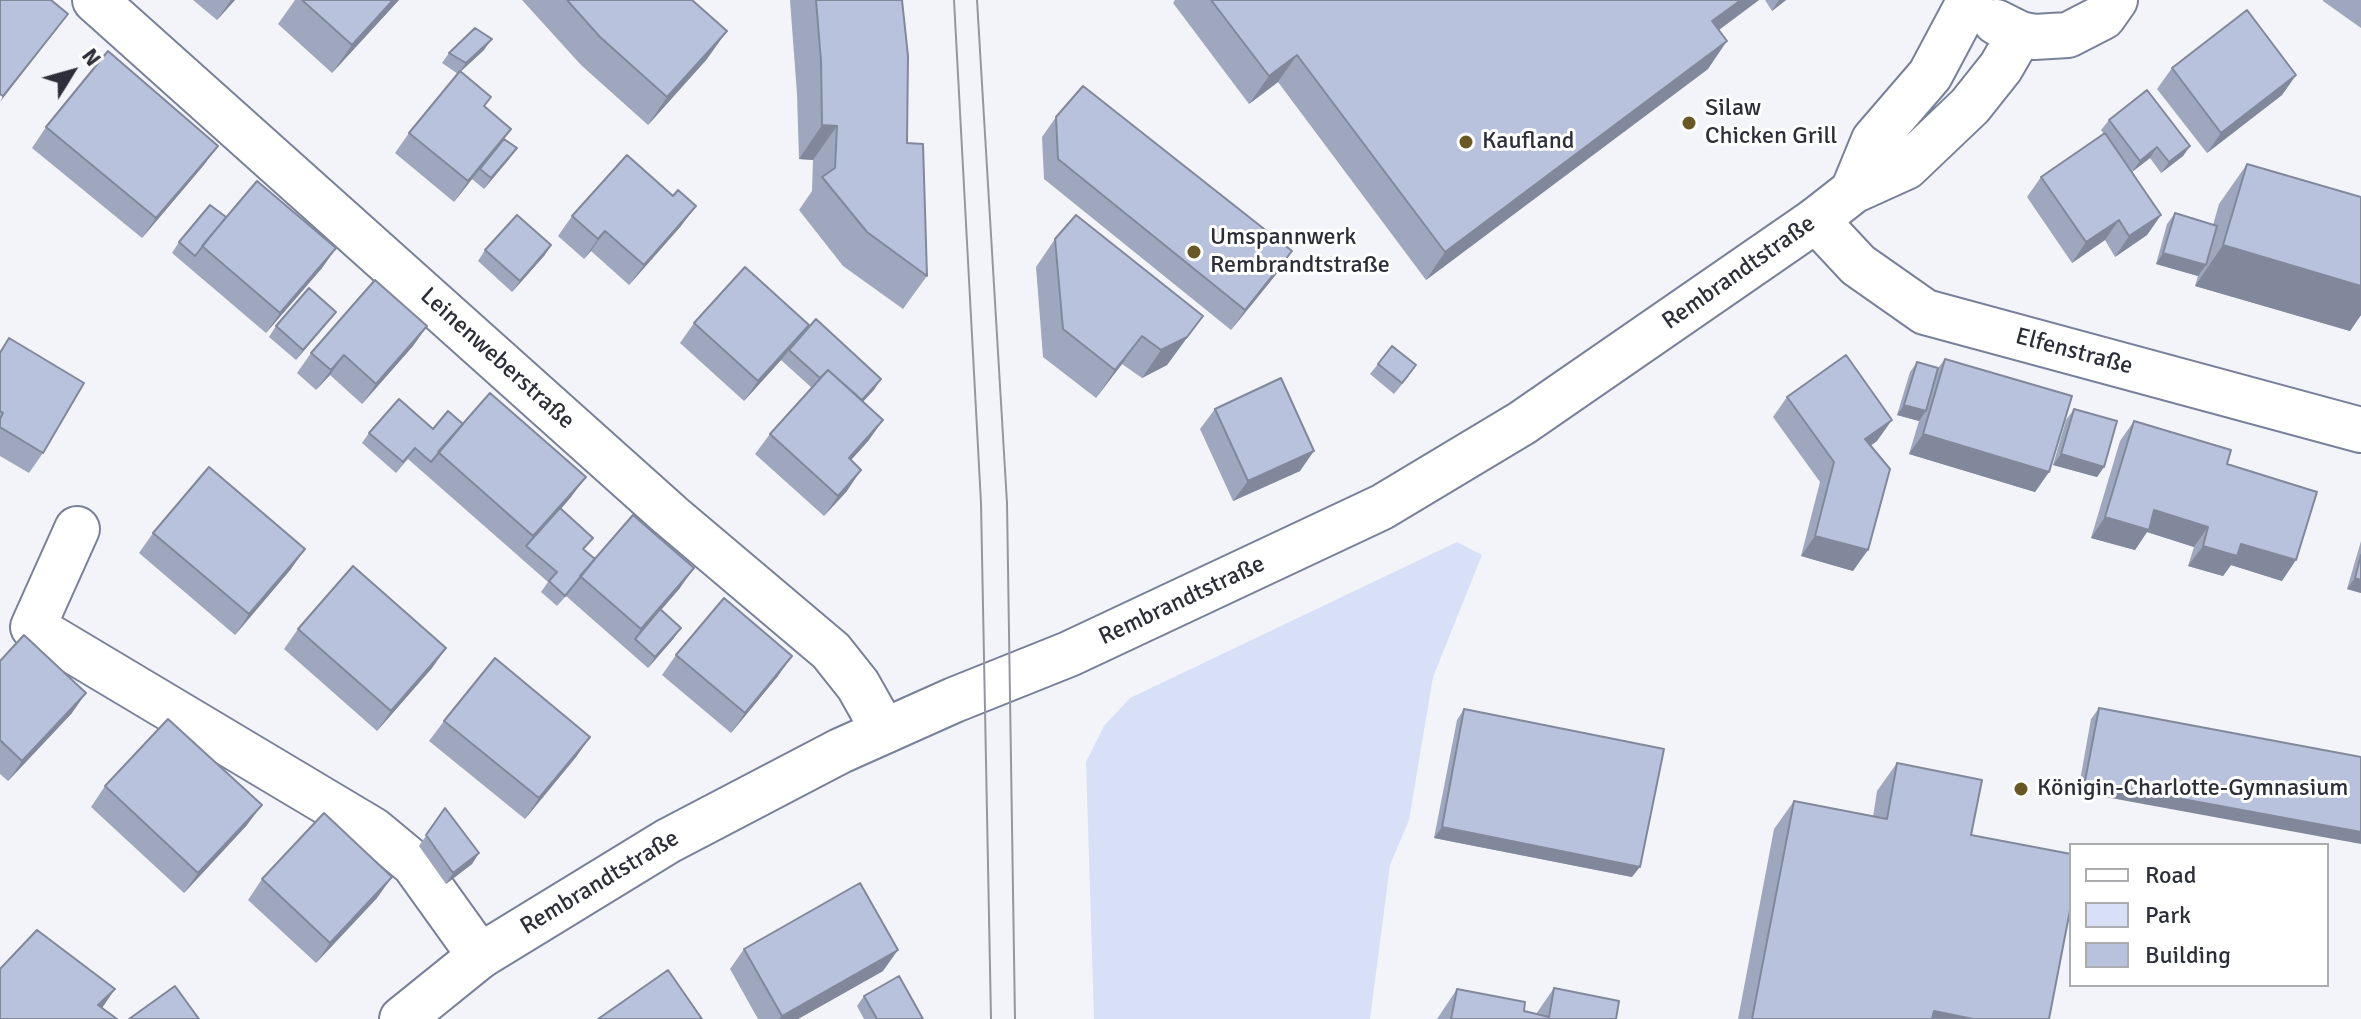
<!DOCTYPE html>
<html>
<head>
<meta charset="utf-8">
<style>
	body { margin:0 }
	#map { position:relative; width:2361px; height:1019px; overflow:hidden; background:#f3f4fa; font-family:Signika,sans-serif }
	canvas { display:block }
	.legend { position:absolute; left:2069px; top:843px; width:260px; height:144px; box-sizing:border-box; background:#fff; border:2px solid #abacb0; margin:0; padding:10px 14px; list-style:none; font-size:24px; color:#2c2f3a }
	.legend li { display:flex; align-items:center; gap:16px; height:40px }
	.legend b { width:40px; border:2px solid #abacb0 }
	.north { position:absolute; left:32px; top:32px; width:80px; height:80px; -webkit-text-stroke:6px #fff; paint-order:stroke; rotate:53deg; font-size:22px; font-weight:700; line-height:32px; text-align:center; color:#2c2f3a }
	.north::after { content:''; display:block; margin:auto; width:28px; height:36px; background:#2c2f3a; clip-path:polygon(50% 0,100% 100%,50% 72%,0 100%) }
</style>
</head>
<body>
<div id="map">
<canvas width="2361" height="1019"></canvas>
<ul class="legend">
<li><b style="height:10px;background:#fff"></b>Road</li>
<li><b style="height:22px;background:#d8e0f8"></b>Park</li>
<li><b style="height:22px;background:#b9c2dd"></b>Building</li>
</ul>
<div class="north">N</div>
</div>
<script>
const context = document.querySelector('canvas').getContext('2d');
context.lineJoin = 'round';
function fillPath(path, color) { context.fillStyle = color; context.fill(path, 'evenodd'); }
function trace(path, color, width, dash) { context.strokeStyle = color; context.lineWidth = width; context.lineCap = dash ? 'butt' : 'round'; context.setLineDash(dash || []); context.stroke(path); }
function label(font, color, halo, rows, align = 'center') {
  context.font = font + ' Signika,sans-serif'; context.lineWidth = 6; context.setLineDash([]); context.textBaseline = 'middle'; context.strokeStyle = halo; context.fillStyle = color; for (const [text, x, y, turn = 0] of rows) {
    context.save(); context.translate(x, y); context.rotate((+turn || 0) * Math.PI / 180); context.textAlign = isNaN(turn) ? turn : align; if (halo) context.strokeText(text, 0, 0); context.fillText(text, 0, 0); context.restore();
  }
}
const green = new Path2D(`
	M1457,542l25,13 -49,122 -24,143 -19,45 -20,154h-276l-8,-257 18,-36 26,-28z`);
const minor = new Path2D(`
	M95,0l575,515 161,136 27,34 26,46
	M1816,220l42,45 67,47 436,118
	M77,529l-44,98 340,203 41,34 66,92`);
const tertiary = new Path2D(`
	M1996,22l24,12 14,3 34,-2 35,-18 12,-17
	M1853,191l21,-51 56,-65 40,-75
	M402,1019l78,-63 188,-115 172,-90 114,-51 115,-46 313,-147 140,-84 294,-203 37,-29 53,-24 64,-61 31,-39 19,-33`);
const tram = new Path2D(`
	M954,0l27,503 10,516
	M977,0l30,503 8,516`);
const wall = new Path2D(`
	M193,0h42l-18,20z
	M295,0h104l-67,73 -54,-49z
	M522,0h170l15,59 -59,66 -67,-60z
	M790,0h112l5,143 20,133 -24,33 -60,-43 -44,-56 13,-19 1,-31 -14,-1 -2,-65z
	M1175,0h584l-40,30 -11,39 -282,211 -148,-198 -29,22 -76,-101z
	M1765,0h21l-14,11z
	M2323,0h38v28l-38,-27z
	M484,50l-24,22 25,35 26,22 -7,10 5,20 -25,30 -12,-10 -18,23 -59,-49 14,-20 49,-59 -16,-11 7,-10z
	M2172,68l124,7 -14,20 -75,58 -50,-64z
	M1056,117l236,134 -14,21 -47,58 -187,-151 -2,-42z
	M2109,120l81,26 -7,10 -22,17 -11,-15 -18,14 -10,-15 39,58 -14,20 -32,22 -10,-17 -33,23 -45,-66 14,-20 63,-43 -3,-4z
	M46,127l172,19 -15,20 -61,72 -110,-90z
	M2247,164l114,33v118l-11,16 -155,-45 3,-10 -42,-12 11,-40 8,-11 38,12 6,-21z
	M572,216l109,10 -52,59 -38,-34 -7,8 -26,-23z
	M226,218l110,30 -14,20 -56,65 -94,-80 7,-11z
	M1055,239l148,77 -36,49 -25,13 -20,-14 -26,34 -53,-41 -7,-90z
	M551,245l-7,11 -32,36 -34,-31 7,-11z
	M328,322l-32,38 -27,-23 7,-11z
	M694,323l108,12 79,44 -18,22 6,39 -18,20 -4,31 -23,25 -69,-62 15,-20 42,-46 -31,-28 1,-1 -38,42 -64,-58z
	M427,326l-14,20 -51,58 -32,-29 -14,15 -19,-17 14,-20z
	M9,338l34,115 -14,20 -29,-17v-105z
	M1945,359l104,113 -14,20 -126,-38 10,-33 -22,-6 13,-43 7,-10 21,6z
	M1378,364l31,12 -15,18 -24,-20z
	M1787,397l90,44 -7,5 -17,125 -52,-15 19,-74 -47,-65z
	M1215,409l85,62 -67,30 -33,-72z
	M2074,409l30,58 -7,10 -44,-12 13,-45z
	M2134,421l93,43 55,117 -51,-16 -8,11 -35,-10 6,-19 -47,-15 -12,18 -44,-12 29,-97z
	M463,424l108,73 -10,12 23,41 11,9 85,29 -19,22 13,28 -26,30 -82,-72 -9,10 -16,-14 7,-10 -140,-123 -12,14 -34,-30 7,-10 64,-4z
	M153,533l138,36 -56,66 -96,-82z
	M2361,541v52l-14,-4z
	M298,629l148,19 -14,20 -55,63 -93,-82z
	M676,655l102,21 -47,57 -69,-58z
	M0,661l72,52 -64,68 -8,-7z
	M2099,708l262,49 -283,35 13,-73z
	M1464,709l168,168 -198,-39 23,-118z
	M444,721l146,16 -14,20 -51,62 -96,-78z
	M1897,763l74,72 78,184h-311l36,-190 20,-28 79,16 4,-26z
	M105,786l142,39 -63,68 -93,-86z
	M445,808l34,45 -7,11 -26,20 -27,-38z
	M262,879l115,19 -61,65 -68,-63z
	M744,949l139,22 -85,48h-40l-28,-50z
	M1554,988l62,31h-179l20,-30 67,22 12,3z
	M864,996l59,23h-59l-7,-13z`);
const shadedWall = new Path2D(`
	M231,0h4l-18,20z
	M393,0h6l-67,73 20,-28z
	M1741,0h18l-66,49 19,-28z
	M1779,0h7l-14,11z
	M68,14l-15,20 -53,68 3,-6z
	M727,31l-20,28 -59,66 19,-28z
	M492,39l-8,11 -26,24 8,-11z
	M1727,41l-19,28 -282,211 19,-28z
	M1297,55l-19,27 -29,22 20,-28z
	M2296,75l-14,20 -75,58 14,-20z
	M822,125l15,1 -24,34 -14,-1z
	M511,129l-14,20 -17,20 -26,33 14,-21z
	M218,146l-15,20 -61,72 14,-20z
	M2190,146l-7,10 -22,17 8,-11z
	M2157,147l-7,11 -18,14 8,-11z
	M517,148l-8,11 -25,30 7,-11z
	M696,206l-15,20 -52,59 15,-20z
	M2161,215l-14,20 -32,22 14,-21z
	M2119,220l-14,20 -33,23 14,-21z
	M605,231l-14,20 -7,8 14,-20z
	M551,245l-7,11 -32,36 8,-11z
	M2223,245l138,41v29l-11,16 -155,-45z
	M336,248l-14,20 -56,65 14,-20z
	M1292,251l-14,21 -47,58 14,-20z
	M2163,253l43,12 -8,11 -42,-12z
	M336,312l-8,10 -32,38 7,-10z
	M1203,316l-36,49 -25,13 19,-28z
	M809,325l-15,20 -5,5 -7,9 -38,42 14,-20z
	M427,326l-14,20 -51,58 14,-20z
	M1142,336l-20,28 -26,34 19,-28z
	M344,355l-14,20 -14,15 15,-20z
	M881,379l-7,11 -28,30 8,-11z
	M1904,405l22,6 -7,10 -22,-6z
	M883,420l-14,20 -34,38 14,-20z
	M1892,420l-15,21 -26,19 14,-21z
	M1923,434l126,38 -14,20 -126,-38z
	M1314,451l-14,20 -67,30 15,-20z
	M2061,454l43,13 -7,10 -44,-12z
	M861,470l-14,21 -23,25 14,-20z
	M586,477l-15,20 -44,50 -1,-1 7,-10z
	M2154,510l54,17 -14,20 -47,-15 -12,18 -44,-12 14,-21z
	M1815,536l53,14 -15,21 -52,-15z
	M2241,544l55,16 -14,21 -51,-16 -8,11 -35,-10 15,-20z
	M305,549l-14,20 -56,66 14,-21z
	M694,568l-14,20 -44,51h-1l6,-10z
	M2355,578l6,2v13l-14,-4z
	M681,628l-7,10 -26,30 7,-11z
	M446,648l-14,20 -55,63 14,-20z
	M792,656l-14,20 -47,57 14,-20z
	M86,693l-14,20 -64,68 14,-20z
	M590,737l-14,20 -51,62 14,-21z
	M2085,781l276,51v12l-283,-52z
	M262,805l-15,20 -63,68 14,-20z
	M1442,827l198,40 -8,10 -198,-39z
	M479,853l-7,11 -26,20 7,-11z
	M392,877l-15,21 -61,65 14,-20z
	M898,950l-15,21 -85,48h-19l3,-3z
	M115,989l-19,28 2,-12z
	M1934,1011l39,8h-45z`);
const building = new Path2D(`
	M0,0h51l17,14 -65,82 -3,-2z
	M302,0h91l-41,45z
	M567,0h125l35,31 -60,66 -67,-60z
	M816,0h86l6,56 -1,87 16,1 4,132 -60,-44 -45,-55 13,-9 2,-42 -15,-1 -1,-64z
	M1211,0h530l-29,21 15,20 -282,211 -148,-197 -28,21z
	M2247,10l49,65 -75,58 -49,-65z
	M475,28l17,11 -26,24 -17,-10z
	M108,51l110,95 -62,72 -110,-91z
	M460,71l31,26 -7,9 27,23 -43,52 -59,-48z
	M1083,86l209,165 -47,59 -187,-151 -2,-42z
	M2147,90l43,56 -21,16 -12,-15 -17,14 -31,-41z
	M2105,133l56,82 -32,21 -10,-16 -33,22 -45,-65z
	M504,139l13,9 -26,30 -11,-9z
	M627,155l46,41 5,-6 18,16 -52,59 -39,-34 -7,8 -26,-23z
	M2247,164l114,33v89l-138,-41z
	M257,181l79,67 -56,65 -78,-67z
	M210,205l16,12 -31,39 -16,-14z
	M2175,213l42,13 -11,39 -43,-12z
	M517,215l34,30 -31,36 -35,-31z
	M1076,215l127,101 -16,21 -26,13 -19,-14 -27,34 -52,-41 -8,-90z
	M745,267l64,58 -51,56 -64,-58z
	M375,280l52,46 -51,58 -32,-29 -13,15 -20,-17z
	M309,288l27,24 -33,38 -27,-24z
	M816,319l65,60 -19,21 -34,-30 -8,8 -31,-28z
	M9,338l75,45 -41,70 -43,-26v-8l3,-6 -3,-2v-58z
	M1392,346l24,19 -14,18 -24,-19z
	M1846,355l46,65 -27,19 25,30 -22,81 -53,-14 19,-74 -47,-65z
	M1945,359l127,37 -23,76 -126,-38z
	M1917,362l21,6 -12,43 -22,-6z
	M828,370l55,50 -34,38 12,12 -23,26 -68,-62z
	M1281,378l33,73 -66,30 -33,-72z
	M490,393l96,84 -53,59 -95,-84z
	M399,399l34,30 15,-18 15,13 -32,38 -16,-14 -12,14 -34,-29z
	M2074,409l43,12 -13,46 -43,-13z
	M2134,421l97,29 -4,14 90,28 -21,68 -55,-16 -4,12 -34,-10 5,-19 -54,-17 -5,20 -44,-13z
	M209,467l96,82 -56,65 -96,-81z
	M560,508l33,30 -10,11 12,10 -30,37 -16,-15 8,-9 -31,-26z
	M633,515l61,53 -53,61 -61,-53z
	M2361,555v25l-6,-2z
	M353,566l93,82 -55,63 -93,-82z
	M724,598l68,58 -47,57 -69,-58z
	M660,609l21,19 -26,29 -20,-18z
	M24,635l62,58 -64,68 -22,-21v-79z
	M495,658l95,79 -51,61 -95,-77z
	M2099,708l262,49v75l-276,-51z
	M1464,709l200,40 -24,118 -198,-40z
	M168,719l94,86 -64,68 -93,-87z
	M1897,763l85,17 -11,55 100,19v51l-22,114h-76l-39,-8 -2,8h-180l42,-218 93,18z
	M445,808l34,45 -26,20 -27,-38z
	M324,813l68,64 -62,66 -68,-64z
	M860,883l38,67 -116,66 -38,-67z
	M37,930l78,59 -17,16 19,14h-117v-50z
	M668,970l34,49h-104z
	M899,976l24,43h-46l-13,-23z
	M175,986l24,33h-70z
	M1554,988l65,13 -3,18h-165l6,-30 68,13 -1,9 25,6z`);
const markers = [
	[1689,123,8,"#685825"],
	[1466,142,8,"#685825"],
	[1194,252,8,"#685825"],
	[2021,789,8,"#685825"]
];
const poiNames = [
	["Silaw",1705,109],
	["Chicken Grill",1705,137],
	["Kaufland",1482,142],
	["Umspannwerk",1210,238],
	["Rembrandtstraße",1210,266],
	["Königin-Charlotte-Gymnasium",2037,789]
];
const streetNames = [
	["Rembrandtstraße",1739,273,-35],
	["Elfenstraße",2074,352,15],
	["Leinenweberstraße",497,359,42],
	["Rembrandtstraße",1182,601,-25],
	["Rembrandtstraße",600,883,-31]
];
fillPath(green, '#d8e0f8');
trace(minor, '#79819a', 48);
trace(tertiary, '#79819a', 48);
trace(minor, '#fff', 44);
trace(tertiary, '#fff', 44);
trace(tram, '#95979f', 2);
fillPath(wall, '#9fa7be');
fillPath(shadedWall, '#82889b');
fillPath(building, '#b9c2dd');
trace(building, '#82889b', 2);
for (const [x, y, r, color] of markers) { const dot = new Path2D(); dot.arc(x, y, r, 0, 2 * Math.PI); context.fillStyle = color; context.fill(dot); trace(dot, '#fff', 3); }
label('24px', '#2c2f3a', '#fff', poiNames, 'left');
label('24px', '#2c2f3a', '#fff', streetNames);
</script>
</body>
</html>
